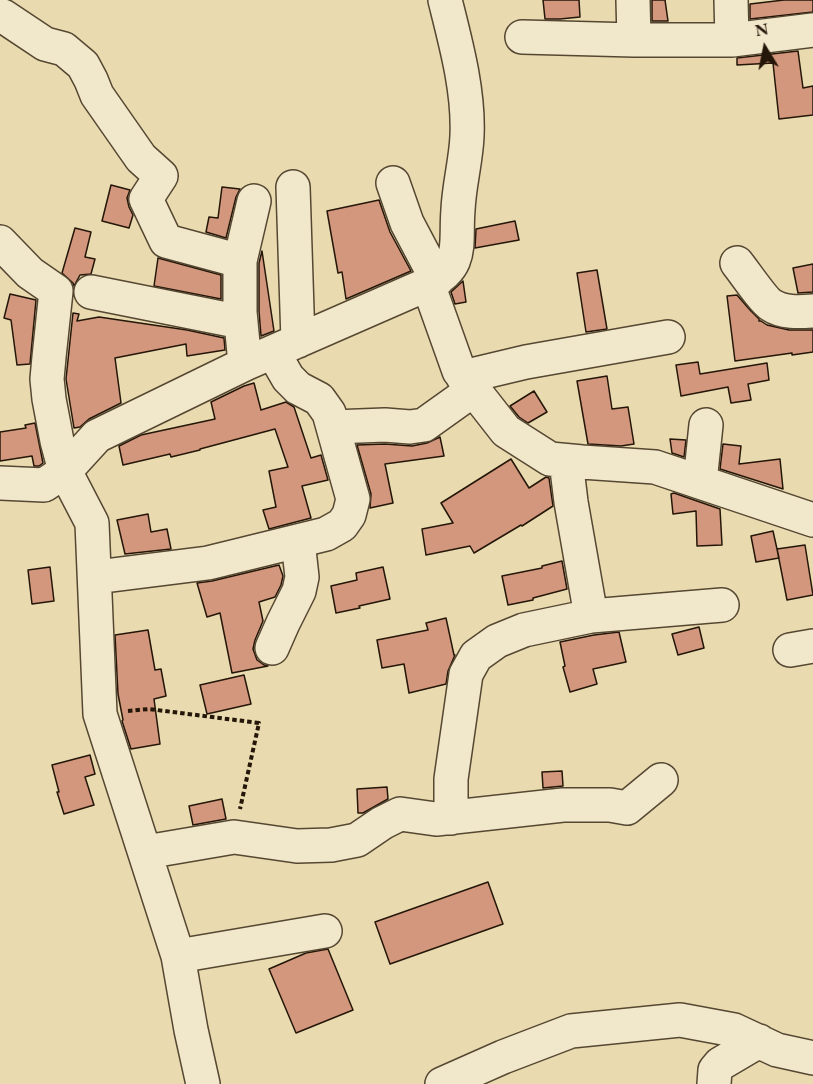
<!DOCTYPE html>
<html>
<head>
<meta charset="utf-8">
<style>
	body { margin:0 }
	#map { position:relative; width:813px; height:1084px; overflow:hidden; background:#e9dbaf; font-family:"EB Garamond",serif }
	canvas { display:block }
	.north { position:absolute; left:735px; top:18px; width:60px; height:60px; -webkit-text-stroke:4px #f1e8cb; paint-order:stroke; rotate:350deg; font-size:16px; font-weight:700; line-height:24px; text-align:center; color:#241608 }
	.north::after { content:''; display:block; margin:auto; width:21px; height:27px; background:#241608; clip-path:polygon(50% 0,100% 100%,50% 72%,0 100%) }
</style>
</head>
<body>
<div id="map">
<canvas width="813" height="1084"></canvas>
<div class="north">N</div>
</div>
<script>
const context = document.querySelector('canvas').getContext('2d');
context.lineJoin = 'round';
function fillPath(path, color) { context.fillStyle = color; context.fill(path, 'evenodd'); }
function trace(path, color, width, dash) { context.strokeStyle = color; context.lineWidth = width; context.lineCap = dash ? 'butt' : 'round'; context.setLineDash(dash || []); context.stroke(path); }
const building = new Path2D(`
	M543,0h36l1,17 -20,2h-15z
	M652,0h13l3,21h-16z
	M784,0h29v12l-63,7v-15z
	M798,51l5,37 10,-2v29l-34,4 -6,-56 -36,2v-7z
	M111,185l19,5 -3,8 2,9 4,8 -4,13 -27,-7z
	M222,187l18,2 -4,8 -10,41 -20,-6 3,-15 9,1z
	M379,200l11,32 21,39 -65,28 -4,-27 -4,1 -11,-62z
	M515,221l4,19 -44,8 1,-19z
	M75,228l16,4 -6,25 10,2 -4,15 -11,1 -6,11 -1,-3 -11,-10z
	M262,251l12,80 -13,5 -2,-25v-48z
	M158,258l63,17v24l-67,-13z
	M813,264v28l-15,1 -5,-25z
	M597,270l10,59 -21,3 -9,-59z
	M463,281l3,21 -11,2 -4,-12z
	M10,294l26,6 -6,64 -13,1 -6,-45 -7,-2z
	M737,295l13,15 9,9v2h2l6,4 22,5h24v22l-21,3v-2l-57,8 -8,-65z
	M73,313l6,1 -2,7 22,-4 88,13 37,8 1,12 -38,6 -1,-12 -71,14 6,45 -32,16 -9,8 -6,1 -8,-49z
	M698,362l2,12 67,-11 2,17 -21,4 3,16 -20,3 -3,-16 -47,9 -5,-31z
	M607,376l5,33 16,-2 6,37 -13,2 -33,-2 -11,-63z
	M254,383l7,27 25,-8 8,5 17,51 10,-3 7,25 -26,6 9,32 -42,11 -6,-19 13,-3 -7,-36 19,-4 -13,-38 -75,20v1l-29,7 -1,-3 -47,11 -4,-19 22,-11 74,-16 -4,-17 33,-16z
	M534,391l13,21 -19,11 -9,-6 -9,-11z
	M35,423l8,40 -4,3h-5l-2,-10 -32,5v-29l26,-4 -1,-3z
	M440,437l4,19 -59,8 8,39 -23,5 1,-14 -14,-49 28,-1 27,2 15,-3z
	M670,439l16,1 -2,17 -12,-4z
	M723,444l18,2 -2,18 41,-5 3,30 -63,-20z
	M511,459l18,29 17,-11 3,1 4,28 -31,20 -1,-1 -47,28 -4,-7 -44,9 -4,-26 31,-6 -12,-20z
	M674,493l46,16 2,36 -25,1 -1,-35 -23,3 -2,-20z
	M148,514l3,18 16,-3 4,20 -46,5 -8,-34z
	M773,531l6,27 -23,4 -5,-26z
	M805,545l8,50 -26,5 -10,-51z
	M562,561l5,28 -34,9v2l-25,5 -6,-29 40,-8v-2z
	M279,565l4,11 -2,9 -6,12 -16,5 4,19 -8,19 -2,9 4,11 7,5 4,1 -36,7 -12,-60 -13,4 -10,-34 15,-2z
	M50,567l4,34 -22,3 -4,-34z
	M383,567l7,32 -31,7 1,2 -24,5 -5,-27 26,-6 -1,-7z
	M446,618l8,37h1l-7,16 -2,13 -37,9 -5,-29 -22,4 -5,-28 51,-10 -2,-7z
	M699,627l5,21 -26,7 -6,-21z
	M148,630l7,40 6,-1 5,27 -12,3 6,45 -29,5 -9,-28 1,-1 -5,-26 -3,-59z
	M619,632l7,30 -33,7 4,15 -27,8 -7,-25 2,-1 -5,-24 34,-7z
	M244,675l7,29 -44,10 -7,-29z
	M90,755l5,19 -10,3 9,28 -30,9 -7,-22h2l-7,-27z
	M562,771l1,15 -20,2 -1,-16z
	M387,787l1,12 -25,14h-5l-1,-24z
	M222,799l4,20 -33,6 -4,-19z
	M488,882l15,42 -113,40 -15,-42z
	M328,949l25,61 -57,23 -27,-64 37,-16z`);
const path = new Path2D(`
	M128,711l21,-2 110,14 -19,86`);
const minor = new Path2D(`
	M633,0l1,40
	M731,0l1,40
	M3,16l42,28 19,5 19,16 8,15 6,15 44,63 20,18 -15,23 20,42 74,20
	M522,37l112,3h98l81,-10
	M393,183l14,40 30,57
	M293,187l5,154
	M0,242l30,31 26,18 -7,66 -2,22 2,20 8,42 8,30 27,52 8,191 78,242 13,74 12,54
	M737,263c8,10 26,37 34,42 12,8 28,7 42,6
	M428,284l31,87 47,60 44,28 32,3 73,5 158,53
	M91,292l150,30
	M245,364l-5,-52v-51l14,-60
	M463,377l63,-15 142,-25
	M333,427l52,-2 25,2 14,-2 49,-35
	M700,482l6,-57
	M0,483l44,2 21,-14 32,-35 148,-72 183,-80c37,-18 27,-40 30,-74 1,-25 8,-49 9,-74 2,-45 -11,-92 -22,-136
	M96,577l112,-14 118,-29 16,-9 7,-10 4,-16 -24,-86 -10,-14 -21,-11 -10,-10 -15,-26
	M591,616l131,-11
	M272,648l11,-25 16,-32 3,-14 -4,-36
	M790,650l23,-4
	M451,818v-39l15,-105 10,-18 21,-15 27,-11 67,-14 -20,-114 -5,-41
	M146,852l88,-15 63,9 34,-1 26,-5 25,-17 18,-9 36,5 127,-14h47l17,3 34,-28
	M178,956l147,-25
	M442,1084l61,-27 68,-26 109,-11 54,10 43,20 36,8
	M714,1084l1,-14 5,-6 39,-23`);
fillPath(building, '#d2977c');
trace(building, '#241608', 1.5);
trace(minor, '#554732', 36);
trace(path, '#241608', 4, [4.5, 3]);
trace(minor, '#f1e8cb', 33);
</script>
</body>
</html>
